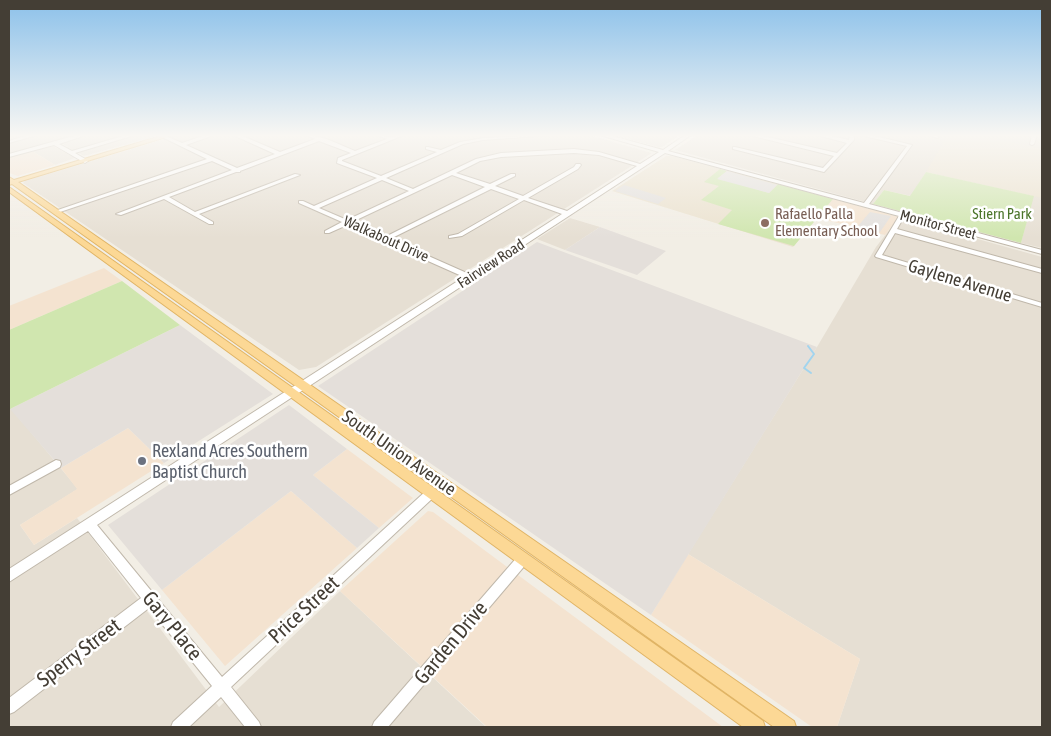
<!DOCTYPE html>
<html>
<head>
<meta charset="utf-8">
<style>
	body { margin:0 }
	#map { position:relative; width:1051px; height:736px; overflow:hidden; background:#f2eee5; font-family:"Asap Condensed",sans-serif }
	canvas { display:block }
	.frame { position:absolute; inset:0; border:10px solid #443e35; pointer-events:none }
</style>
</head>
<body>
<div id="map">
<canvas width="1051" height="736"></canvas>
<div class="frame"></div>
</div>
<script>
const context = document.querySelector('canvas').getContext('2d');
context.lineJoin = 'round';
function fillPath(path, color) { context.fillStyle = color; context.fill(path, 'evenodd'); }
function trace(path, color, width, dash) { context.strokeStyle = color; context.lineWidth = width; context.lineCap = dash ? 'butt' : 'round'; context.setLineDash(dash || []); context.stroke(path); }
function label(font, color, halo, rows, align = 'center') {
  context.font = font + ' "Asap Condensed",sans-serif'; context.lineWidth = 5; context.setLineDash([]); context.textBaseline = 'middle'; context.strokeStyle = halo; context.fillStyle = color; for (const [text, x, y, turn = 0] of rows) {
    context.save(); context.translate(x, y); context.rotate((+turn || 0) * Math.PI / 180); context.textAlign = isNaN(turn) ? turn : align; if (halo) context.strokeText(text, 0, 0); context.fillText(text, 0, 0); context.restore();
  }
}
const residential = new Path2D(`
	M9,135h151l-76,21 -27,-15 -48,13z
	M178,135h411l63,18 -336,214 -17,3 -276,-187 2,-2z
	M613,135h67l-18,12h-4z
	M698,135h344v113l-21,-5 12,-47 -107,-24 -15,24 -27,-6 -11,14 -198,-54z
	M53,146l22,12 -20,7 -23,-14z
	M899,217l143,40v470h-205l23,-68 -172,-105 129,-207 59,-100z
	M570,218l30,9 -35,23 -28,-11z
	M9,406l69,83 -58,36 14,20 43,-27 142,189 121,-116 146,136h-477z`);
const commercial = new Path2D(`
	M32,151l23,14 -37,11 -9,-3v-16z
	M833,199l66,18 -14,18 -67,-17z
	M104,268l18,13 -113,49v-24z
	M128,428l36,35 -130,82 -14,-20 57,-36 -16,-21z
	M347,449l66,49 -34,30 -66,-53z
	M291,491l66,57 -132,118 -63,-76z
	M428,511l5,1 290,215h-236l-147,-136z
	M688,554l172,105 -23,68h-25l-161,-112z`);
const industrial = new Path2D(`
	M600,227l66,24 -29,24 -72,-25z
	M537,242l280,105 -166,268 -333,-229z
	M180,325l93,69 -109,69 -36,-35 -67,40 -51,-59z
	M289,405l58,44 -34,26 66,53 -22,20 -66,-57 -129,99 -54,-65z`);
const education = new Path2D(`
	M948,135h27l67,14v49l-116,-26z
	M666,156h6l161,43 -40,48 -181,-56z`);
const green = new Path2D(`
	M720,169l7,2 -9,7 51,15 9,-9 55,15 -39,47 -76,-22 14,-14 -31,-10 18,-14 -15,-4z
	M926,172l108,24 -13,47 -148,-39 11,-14 26,6z
	M122,281l58,44 -170,84 -1,-79z`);
const parking = new Path2D(`
	M727,171l50,14 -8,8 -52,-14z
	M624,185l42,13 -8,6 -43,-13z
	M870,212l21,4 -11,16 -22,-6z`);
const stream = new Path2D(`
	M808,346l6,8 -10,14 7,5`);
const minor = new Path2D(`
	M28,135h9l-28,8v-2z
	M77,135h9l-27,9 13,7 54,-16h9l-60,18 12,7 1,1 -3,2 -31,-18 -45,12v-3z
	M206,135h8l-28,10 51,23 38,-14 -42,-19h7l40,17 35,-13 -9,-4c16,0 34,10 49,16l32,-12 -10,-4c5,0 11,3 15,2 5,-1 8,-2 12,-2l-62,25v1l39,15 56,-24 -11,-3v-2h2l13,3 19,-8 23,-4 67,-3 -67,5 -20,4 -77,34 27,11 63,-30 25,-6 73,-4 25,3 41,12 19,-12 -59,-17h9l54,15 22,-15h6l-23,16 196,52 43,-57 -47,-11h11l41,10 -43,59 173,46v4l-138,-37 -7,12 145,40v4l-147,-40 -13,22 160,48v4l-166,-50 -1,-1 24,-40 -234,-63 -568,372 125,152 205,-187 4,-2 4,2 1,3 -1,3 -204,191 28,35 2,5h-16l-24,-30 -32,30h-18l2,-5 39,-36 -63,-78 -135,104 -5,2v-16l132,-100 -53,-67 -79,51v-13l455,-292 -117,-52 -18,8h-4v-2l17,-9 -43,-19v-2h4l11,5 63,-28 -40,-15 1,-5 13,-5 -32,-12 -79,30v1h-4l-67,25 26,15 100,-38 5,1 -101,39 14,8v2h-4l-45,-25 -43,16 -5,-1 116,-44 -20,-9 -155,52 -5,-1 155,-53 -45,-22 4,-1 16,7zM574,153l25,2 38,11 -70,45 -39,-13 50,-29 3,-4 -1,-1h-4l-2,3 -51,29 -28,-10 20,-10v-2h-4l-21,10 -34,-11 24,-12 21,-4zM452,175l33,12 -100,50 -33,-15zM382,180l27,11 -62,29 -28,-12zM491,189l28,10 -61,35 -9,2v2l13,-2 62,-36 38,14 -93,60 -79,-35z
	M749,135h10l78,18 10,-10 -30,-8h10l22,5 1,-5h4v5l-30,32 -91,-23v-2h2l88,21 11,-12z
	M929,135h8l2,2 -2,1z
	M1032,135h5l-3,9 -2,1 -2,-1z
	M56,460l4,1 1,3 -1,3 -51,28v-9z
	M523,553l4,2 2,4 -2,4 -139,164h-16l2,-5 145,-167z`);
const major = new Path2D(`
	M164,135h9l-155,47 776,539 2,6h-22l-762,-543 -3,1v-8l5,3z
	M9,187l754,534 2,6h-22l-734,-535z`);
const markers = [
	[765,223,5,"#8d6e63"],
	[142,461,5,"#6b7280"]
];
const farEducationnames = [
	["Rafaello Palla",775,214],
	["Elementary School",775,231]
];
const farParknames = [
	["Stiern Park",1002,214]
];
const farStreetnames = [
	["Monitor Street",938,225,15],
	["Walkabout Drive",386,239,24],
	["Fairview Road",491,264,-33]
];
const streetNames = [
	["Gaylene Avenue",960,281,17],
	["South Union Avenue",399,453,35]
];
const worshipNames = [
	["Rexland Acres Southern",152,451],
	["Baptist Church",152,472]
];
const nearStreetnames = [
	["Price Street",304,610,-43],
	["Gary Place",172,626,51],
	["Garden Drive",451,643,-50],
	["Sperry Street",79,653,-37]
];
fillPath(residential, '#e6dfd3');
fillPath(commercial, '#f4e3d0');
fillPath(industrial, '#e4dfda');
fillPath(education, '#ebe2cf');
fillPath(green, '#d0e6af');
fillPath(parking, '#e3e0dd');
trace(stream, '#a2d4ee', 2);
trace(minor, '#c0b8ab', 2);
trace(major, '#e0b465', 2);
fillPath(minor, '#fff');
fillPath(major, '#fcd895');
const sky = context.createLinearGradient(0, 0, 0, 238);
sky.addColorStop(0, '#8cc1ea');
sky.addColorStop(0.57, '#f9f7f3');
sky.addColorStop(1, '#f9f7f300');
context.fillStyle = sky;
context.fillRect(0, 0, 1051, 238);
for (const [x, y, r, color] of markers) { const dot = new Path2D(); dot.arc(x, y, r, 0, 2 * Math.PI); context.fillStyle = color; context.fill(dot); trace(dot, '#fff', 2); }
label('15px', '#785e54', '#fff', farEducationnames, 'left');
label('15px', '#4b752a', '#fff', farParknames);
label('15px', '#443e35', '#fff', farStreetnames);
label('18px', '#443e35', '#fff', streetNames);
label('18px', '#5b616d', '#fff', worshipNames, 'left');
label('21px', '#443e35', '#fff', nearStreetnames);
</script>
</body>
</html>
